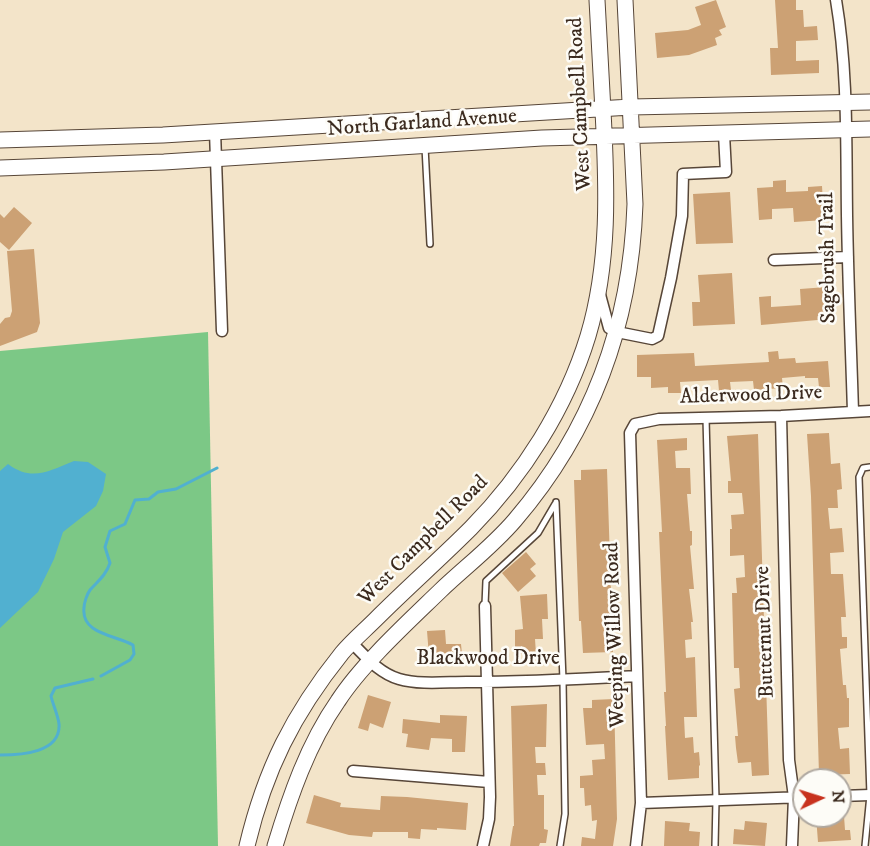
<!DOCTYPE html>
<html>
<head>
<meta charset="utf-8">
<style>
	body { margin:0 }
	#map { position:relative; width:870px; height:846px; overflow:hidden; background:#f3e4c9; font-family:"IM FELL DW Pica",serif }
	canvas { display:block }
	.north { position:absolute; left:792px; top:768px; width:60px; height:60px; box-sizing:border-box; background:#fdfcf7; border:2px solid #afa8a0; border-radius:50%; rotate:86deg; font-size:16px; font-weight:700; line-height:24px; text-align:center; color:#3b2a1e }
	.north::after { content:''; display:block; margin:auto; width:21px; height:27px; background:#c8321e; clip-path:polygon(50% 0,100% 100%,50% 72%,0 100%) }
</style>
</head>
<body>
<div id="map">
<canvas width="870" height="846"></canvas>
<div class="north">N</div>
</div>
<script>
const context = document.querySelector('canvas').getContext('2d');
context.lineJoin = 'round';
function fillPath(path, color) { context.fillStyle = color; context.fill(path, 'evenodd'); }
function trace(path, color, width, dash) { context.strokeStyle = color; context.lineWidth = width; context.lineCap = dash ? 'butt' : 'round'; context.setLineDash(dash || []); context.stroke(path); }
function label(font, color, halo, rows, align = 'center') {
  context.font = font + ' "IM FELL DW Pica",serif'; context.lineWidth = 5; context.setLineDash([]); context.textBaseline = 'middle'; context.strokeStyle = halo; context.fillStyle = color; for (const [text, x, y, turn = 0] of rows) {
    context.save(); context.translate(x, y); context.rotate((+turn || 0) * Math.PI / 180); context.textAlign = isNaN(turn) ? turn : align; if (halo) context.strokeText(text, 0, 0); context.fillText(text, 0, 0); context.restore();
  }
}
const green = new Path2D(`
	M208,332l10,514h-218v-495z`);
const water = new Path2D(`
	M74,461l14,1 18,12 -3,17 -7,15 -33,26 -9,27 -16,33 -38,36v-157l8,-7c24,18 41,7 66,-3z`);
const stream = new Path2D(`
	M101,676l29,-16 4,-6 -1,-9c-18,-10 -52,-11 -49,-37 0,-5 3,-14 6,-18 8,-9 16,-15 20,-27l-5,-16 5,-16 15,-7 10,-24 14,-1 9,-7 18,-3 41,-21
	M0,755c21,0 61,-2 59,-31 -1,-9 -6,-19 -8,-28l4,-8 38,-9`);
const building = new Path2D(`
	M716,0l10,27 -7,3 3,5 -7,3 2,7 -28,10 -32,3 -2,-25 33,-3 13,-5 -6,-18z
	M775,0h21v10h7l1,17 13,-1 1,14 -22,1v20l23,-1v13l-48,2 -1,-27h8z
	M786,180v12l22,-1v-4l14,-1 2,34 -30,2 -1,-14 -21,1v10l-13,1 -2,-32 16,-1v-6z
	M730,192l3,51 -37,1 -3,-50z
	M14,207l18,16 -23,27 -9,-8v-28l4,4z
	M34,249l6,74 -3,9 -37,14v-22l5,-6 5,-1 2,-6 -5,-60z
	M732,273l3,51 -42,2 -1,-24h8l-2,-27z
	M827,287l2,32 -68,6 -2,-28 12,-1v11l30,-2 -1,-16z
	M778,351l1,8 16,-1 1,5 32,-2 2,26h-11l-1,-9h-13v-2l-23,2 1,10 -29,2 -1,-9 -23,1 1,8 -12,1 -1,-11 -38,2 1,11h-13v-6l-17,1v-11h-14v-22l57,-2 1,13 74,-4 -1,-10z
	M829,433l2,31 9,-1 2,26 -5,1 1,18h-10l2,21 12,-1 2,24 -14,1 1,21h12l3,43h-5l1,20h5v11l-7,1 3,36h3l1,13h2v29l-11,1 2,21 9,-1 1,26 -31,1 -8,-279 -4,-62z
	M758,434l11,341 -17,1 -1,-14 -13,1 -2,-15 -1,-12h3l-4,-47 6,-1 -1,-20h-5l-2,-75h5l-1,-15 9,-1 -1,-22 -14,1v-27h2l-1,-14 13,-1 -2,-21h-14v-12h3l-4,-45z
	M687,438v12l-12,1 1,17h14l1,26h-4l3,37h2v14l-2,1 4,43h-5l4,33h-2l1,17 -7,1 1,18 9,-1 2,60h-13l1,21 8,-1 1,16 5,-1 1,13 -1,1v12l-31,2 -3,-54h1l-2,-34h2l-7,-160h3l-5,-92z
	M607,469l6,183 -30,1 -2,-32h-2l-5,-141h7v-10z
	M526,552l10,12 -6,5 6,7 -18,16 -16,-19z
	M547,594l1,25h-6l1,20h-8l1,15h-21v-24l8,-1 -3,-33z
	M445,630l1,14h15l1,10 -33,2 -2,-25z
	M368,695l23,7 -8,26 -13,-5 -2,8 -10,-3z
	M614,699l3,120 -4,27h-32l1,-9 13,2 2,-19 -5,1 -1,-16 -6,1 -1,-18h-4v-12l13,-1 -1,-15 13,-1 -1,-15 -18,1 -3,-37h9v-8z
	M547,704l-1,43h-11l1,16h9l1,12h-9l1,20h6v34l4,1 -2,13h-6l-1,3h-29l3,-20h1l-3,-120z
	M440,715l27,1 -2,36h-13v-13l-21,-1 -2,12 -23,-3 2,-13 -6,-1 1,-14 37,4z
	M314,795l27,8 -1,4 40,3 1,-14 26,1 61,6 -2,27 -29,-2v2l-16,-1 -1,10 -12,-1v-6h-35l-1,5 -23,-2 -43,-12z
	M816,816h28l1,14h5l1,10 -33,2z
	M665,821l25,2 -1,8 11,1 -1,14h-35z
	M745,821l22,2 -2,23 -32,-2 1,-15 10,1z`);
const service = new Path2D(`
	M425,147l5,97
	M706,418l10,382 -1,46
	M556,502l7,178 2,134 -5,32
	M485,605l1,-24 52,-48 17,-29
	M865,846l5,-51 -11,-318 4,-9 7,-1`);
const minor = new Path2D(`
	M836,0c12,71 10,143 11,215 1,66 4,131 6,197
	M215,131l7,200
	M774,260l74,-3
	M599,291l10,37 8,4 35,7 6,-3 13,-58 11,-62 1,-42 43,-2 -2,-38
	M781,416l8,344 5,37 -2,49
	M352,643c14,14 27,30 47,36 21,6 46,3 68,3 57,0 113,-3 170,-6
	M353,771l136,11
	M840,796l30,-1
	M641,803l163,-6
	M483,846l6,-27 1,-22 -5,-191
	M636,846l5,-43 -11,-370 5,-9 24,-5 122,-3 89,-5`);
const secondary = new Path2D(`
	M0,140l163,-5 468,-28 239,-5
	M0,168l164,-6 378,-24 328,-9
	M247,846c18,-76 46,-132 95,-193 10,-12 23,-23 34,-34 31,-31 64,-60 95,-91 52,-53 95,-120 117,-192 22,-74 19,-149 15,-225 -2,-37 -4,-74 -6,-111
	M275,846c15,-50 33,-102 63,-145 24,-37 69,-78 102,-110 24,-23 53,-45 75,-71 78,-91 116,-197 120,-316l-10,-204`);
const streetNames = [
	["West Campbell Road",581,104,-93],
	["North Garland Avenue",422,124,-4],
	["Sagebrush Trail",829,258,-91],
	["Alderwood Drive",751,396,-2],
	["West Campbell Road",424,541,-45],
	["Butternut Drive",766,632,-92],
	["Weeping Willow Road",616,635,-92],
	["Blackwood Drive",488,660]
];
fillPath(green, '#7cc886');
fillPath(water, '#51b0d0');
trace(stream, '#51b0d0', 3);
fillPath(building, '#cca174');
trace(service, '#574638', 8);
trace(minor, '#574638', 13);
trace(secondary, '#574638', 17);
trace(service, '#fff', 5);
trace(minor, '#fff', 10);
trace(secondary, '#fff', 15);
label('21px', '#3b2a1e', '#fdfcf7', streetNames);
</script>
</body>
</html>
